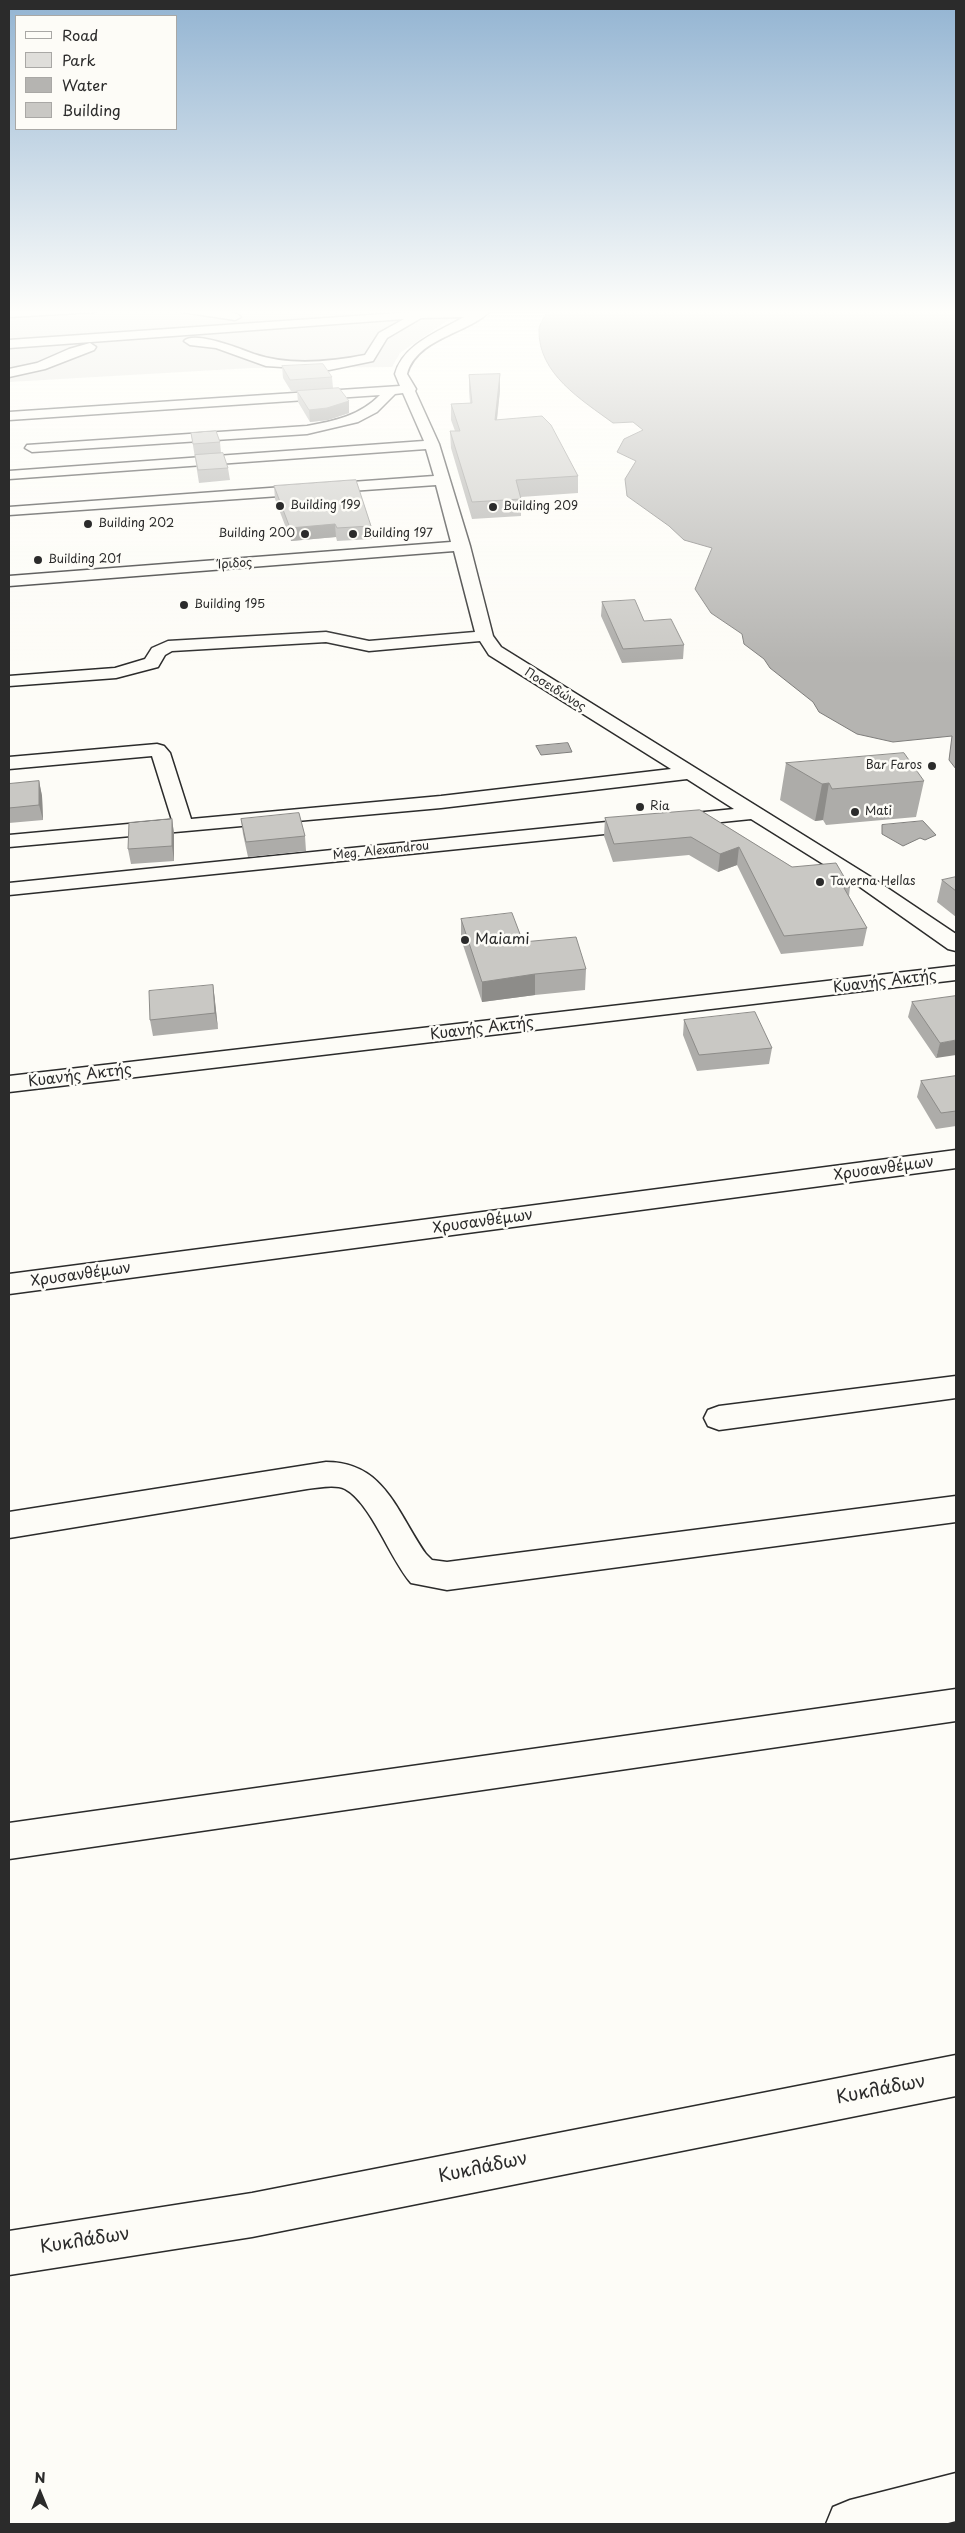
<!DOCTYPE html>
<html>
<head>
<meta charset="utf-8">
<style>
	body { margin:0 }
	#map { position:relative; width:965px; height:2533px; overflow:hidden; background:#fdfcf7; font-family:"Playpen Sans",sans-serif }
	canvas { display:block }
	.frame { position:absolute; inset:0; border:10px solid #2b2b2b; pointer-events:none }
	.legend { position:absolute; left:15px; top:15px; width:162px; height:115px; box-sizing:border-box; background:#fdfcf7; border:1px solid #a9a8a5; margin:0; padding:6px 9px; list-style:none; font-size:15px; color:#2b2b2b }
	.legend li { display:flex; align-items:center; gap:10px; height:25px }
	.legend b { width:25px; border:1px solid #a9a8a5 }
	.north { position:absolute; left:15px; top:2468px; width:50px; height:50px; -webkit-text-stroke:4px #fdfcf7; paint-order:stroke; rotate:0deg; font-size:14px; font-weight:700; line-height:20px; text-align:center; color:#2b2b2b }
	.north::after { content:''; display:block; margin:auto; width:18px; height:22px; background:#2b2b2b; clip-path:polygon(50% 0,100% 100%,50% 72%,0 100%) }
</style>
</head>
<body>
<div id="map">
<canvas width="965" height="2533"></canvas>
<div class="frame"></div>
<ul class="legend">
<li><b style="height:6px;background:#fdfcf7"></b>Road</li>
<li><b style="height:14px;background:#dfdeda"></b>Park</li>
<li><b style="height:14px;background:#b5b4b1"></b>Water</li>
<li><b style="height:14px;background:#c9c8c4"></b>Building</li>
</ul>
<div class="north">N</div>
</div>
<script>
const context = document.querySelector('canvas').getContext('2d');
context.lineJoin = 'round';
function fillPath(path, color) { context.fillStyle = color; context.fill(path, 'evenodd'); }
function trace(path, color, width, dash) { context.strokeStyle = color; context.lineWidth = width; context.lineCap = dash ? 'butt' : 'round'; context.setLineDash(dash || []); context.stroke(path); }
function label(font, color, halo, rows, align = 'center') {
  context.font = font + ' "Playpen Sans",sans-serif'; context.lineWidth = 5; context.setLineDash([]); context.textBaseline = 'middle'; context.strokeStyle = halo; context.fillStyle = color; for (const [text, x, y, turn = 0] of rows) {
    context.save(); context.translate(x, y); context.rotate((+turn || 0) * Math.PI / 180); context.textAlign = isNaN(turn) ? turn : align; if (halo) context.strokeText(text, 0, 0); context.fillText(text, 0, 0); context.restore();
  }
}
const green = new Path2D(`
	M9,309h455l-64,44 -8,14 -141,1 -242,14z`);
const water = new Path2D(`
	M549,309h407v460l-7,-9 3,-24 -59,6 -36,-8 -38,-22 -6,-10 -43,-34 -6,-9 -20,-15 -2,-10 -31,-21 -16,-24 17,-41 -28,-8 -15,-14 -42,-30 -2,-17 11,-18 -19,-9 7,-13 19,-9 -10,-8 -20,1c-31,-23 -75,-49 -74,-93 0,-6 7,-15 10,-21z
	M568,743l4,9 -31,3 -5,-9z
	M923,821l13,14 -11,5 -5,-2 -17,8 -21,-12v-9z`);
const minor = new Path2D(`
	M35,309h66l-6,3 -86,5v-6z
	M176,309c15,0 55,-2 65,8l-6,3 -53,-8z
	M478,309h14c-22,25 -75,28 -85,65l9,15 -1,2 24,53 31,102 23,90 8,11 373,232 82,55v17l-8,-2 -88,-62 -109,-68 -742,76v-12l725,-74 -47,-30 -246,29 -432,39v-12l163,-15 -20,-64 -143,13v-12l148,-13 7,2 6,7 21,66 250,-23 230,-27 -182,-114 -9,-14 -111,10 -43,-9 -154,9 -7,4 -7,12 -42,11 -107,8v-10l106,-8 30,-9 7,-11 16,-7 158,-9 43,9 106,-9 -21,-81 -445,35v-10l442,-34 -15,-57 -427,30v-8l425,-31 -8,-27 -417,30v-8l415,-30 -21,-48 -8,1 -18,18 -19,10 -51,12 -275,18 -7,-4 2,-3 280,-19c28,-5 52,-10 73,-31l-371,25v-8l391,-26 -5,-12c8,-30 43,-42 69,-57l-43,1 -34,20 -14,23 -44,9 -63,-4 -50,-18 -26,-3 -6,-4c10,-11 57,8 70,13 35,12 75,8 111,1l14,-22 25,-14 -395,29v-8l433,-30z
	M90,343l6,4 -2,3 -49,19 -36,8v-8l28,-6 32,-14z
	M956,966v14l-947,112v-16z
	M956,1150v18l-947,126v-20z
	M956,1376v22l-237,32 -11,-4 -4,-8 4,-8 11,-4z
	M326,1462c59,0 71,51 100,92l6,6 15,2 509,-66v26l-509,68 -36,-7c-21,-24 -40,-80 -66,-94 -10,-5 -27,-1 -38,0l-298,49v-26z
	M956,1689v32l-947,138v-36z
	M956,2055v41l-704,141 -243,38v-44l243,-38z
	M956,2473v48l-12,3h-118l7,-17 17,-7z`);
const wall = new Path2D(`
	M282,366l50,11 1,11 16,25 -21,7 -18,2 -12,-20 -1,-11h-6l-8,-13z
	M500,374v16l-3,30 81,56v17l-57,4v19l-49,3 -21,-71 -1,-17h5l-4,-11v-16l19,-1 -1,-12v-16z
	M191,433l29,9 1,11 7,15 2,12 -31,3z
	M274,486l97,40 1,13 -35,2 -1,-4 -45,4 -16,-42z
	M602,602l42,19 40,24 -1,14 -61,4 -21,-47z
	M786,763l138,18 -8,36 -90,8 -3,-5 -8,1 -35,-21z
	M39,781l3,15 1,24 -34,3v-39z
	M700,810l92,57 58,20 -1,9 18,32 -4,18 -82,8 -44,-89 -19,7 -29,-17 -76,7 -9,-26 1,-18z
	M172,819l2,15v27l-43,3 -3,-15z
	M241,819l64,17 1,15 -58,6 -5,-23z
	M956,877v40l-19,-15 5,-22z
	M461,919l62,23 63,27 -1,21 -50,5 -53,7 -21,-63z
	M213,985l5,44 -65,7 -3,-16z
	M956,996l-20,62 -28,-41 4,-15z
	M684,1020l88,28 -3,16 -72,7 -14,-36z
	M956,1076v50l-20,3 -19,-32 4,-16z`);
const shadedWall = new Path2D(`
	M500,374v16l-5,46v-16z
	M349,401v12l-21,7 -18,2 -1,-12z
	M335,524l1,13 -45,4 -1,-13z
	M39,781l3,15 1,24 -4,-15z
	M829,783l-6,37 -8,1 7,-37z
	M172,819l2,15v27l-2,-15z
	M739,847l-2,18 -19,7 2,-18z
	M535,974v21l-53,7v-20z
	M213,985l2,16 3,28 -3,-16z
	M956,1040v15l-20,3 4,-15z`);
const building = new Path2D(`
	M323,364l9,13 -42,3 -8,-14z
	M500,374l-5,46 47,-4 9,9 27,51 -62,4 5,19 -49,3 -22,-71h10l-9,-27 21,-1 -3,-28z
	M339,388l10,13 -22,7 -18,2 -12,-19z
	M216,431l4,11 -27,2 -2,-11z
	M223,453l5,15 -30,2 -3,-15z
	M356,480l15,46 -34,2 -2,-4 -45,4 -16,-42z
	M635,600l9,21 27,-2 13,26 -61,4 -21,-47z
	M904,753l20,28 -92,8 -3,-6 -7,1 -36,-21z
	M39,781v24l-30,3v-24z
	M700,810l92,57 44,-4 14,24 -6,1 23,40 -83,8 -45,-89 -19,7 -29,-17 -77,7 -9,-26z
	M299,813l6,23 -59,6 -5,-23z
	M172,819v27l-44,3 1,-26z
	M956,877v14l-14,-11z
	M512,913l11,29 53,-5 10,32 -51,5 -53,8 -21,-63z
	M213,985l2,28 -65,7 -1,-29z
	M956,996v44l-16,3 -28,-41z
	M755,1012l17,36 -73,7 -15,-35z
	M956,1076v35l-15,2 -20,-32z`);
const markers = [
	[280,506,5,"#2b2b2b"],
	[493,507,5,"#2b2b2b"],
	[88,524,5,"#2b2b2b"],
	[305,534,5,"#2b2b2b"],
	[353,534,5,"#2b2b2b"],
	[38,560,5,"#2b2b2b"],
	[184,605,5,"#2b2b2b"],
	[932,766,5,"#2b2b2b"],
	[640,807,5,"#2b2b2b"],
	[855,812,5,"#2b2b2b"],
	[820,882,5,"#2b2b2b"],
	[465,940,5,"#2b2b2b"]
];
const farPoinames = [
	["Building 199",290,506],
	["Building 209",503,507],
	["Building 202",98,524],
	["Building 200",295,534,"right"],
	["Building 197",363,534],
	["Building 201",48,560],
	["Building 195",194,605],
	["Bar Faros",922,766,"right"],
	["Ria",650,807],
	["Mati",865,812],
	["Taverna Hellas",830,882]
];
const farStreetnames = [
	["Ίριδος",235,564,-4],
	["Ποσειδώνος",555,690,32],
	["Meg. Alexandrou",381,851,-6]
];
const poiNames = [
	["Maiami",475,940]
];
const streetNames = [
	["Κυανής Ακτής",885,982,-7],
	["Κυανής Ακτής",482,1029,-7],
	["Κυανής Ακτής",80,1076,-7],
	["Χρυσανθέμων",884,1169,-8],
	["Χρυσανθέμων",483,1222,-8],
	["Χρυσανθέμων",81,1275,-8]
];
const nearStreetnames = [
	["Κυκλάδων",881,2090,-11],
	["Κυκλάδων",483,2168,-12],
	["Κυκλάδων",85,2241,-9]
];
fillPath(green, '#dfdeda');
fillPath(water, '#b5b4b1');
trace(water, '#7e7d7b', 1);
trace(minor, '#2b2b2b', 3);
fillPath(minor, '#fdfcf7');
fillPath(wall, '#adaca9');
fillPath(shadedWall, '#8d8c89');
fillPath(building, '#c9c8c4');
trace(building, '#8d8c89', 1);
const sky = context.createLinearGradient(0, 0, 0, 664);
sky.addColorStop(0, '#93b4d2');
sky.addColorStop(0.47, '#fefefb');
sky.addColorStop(1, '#fefefb00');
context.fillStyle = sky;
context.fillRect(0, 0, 965, 664);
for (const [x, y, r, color] of markers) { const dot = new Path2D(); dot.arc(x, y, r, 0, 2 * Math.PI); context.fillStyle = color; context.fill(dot); trace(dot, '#fdfcf7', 2); }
label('12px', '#2b2b2b', '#fdfcf7', farPoinames, 'left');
label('12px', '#2b2b2b', '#fdfcf7', farStreetnames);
label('15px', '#2b2b2b', '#fdfcf7', poiNames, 'left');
label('15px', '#2b2b2b', '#fdfcf7', streetNames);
label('18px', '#2b2b2b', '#fdfcf7', nearStreetnames);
</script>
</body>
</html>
